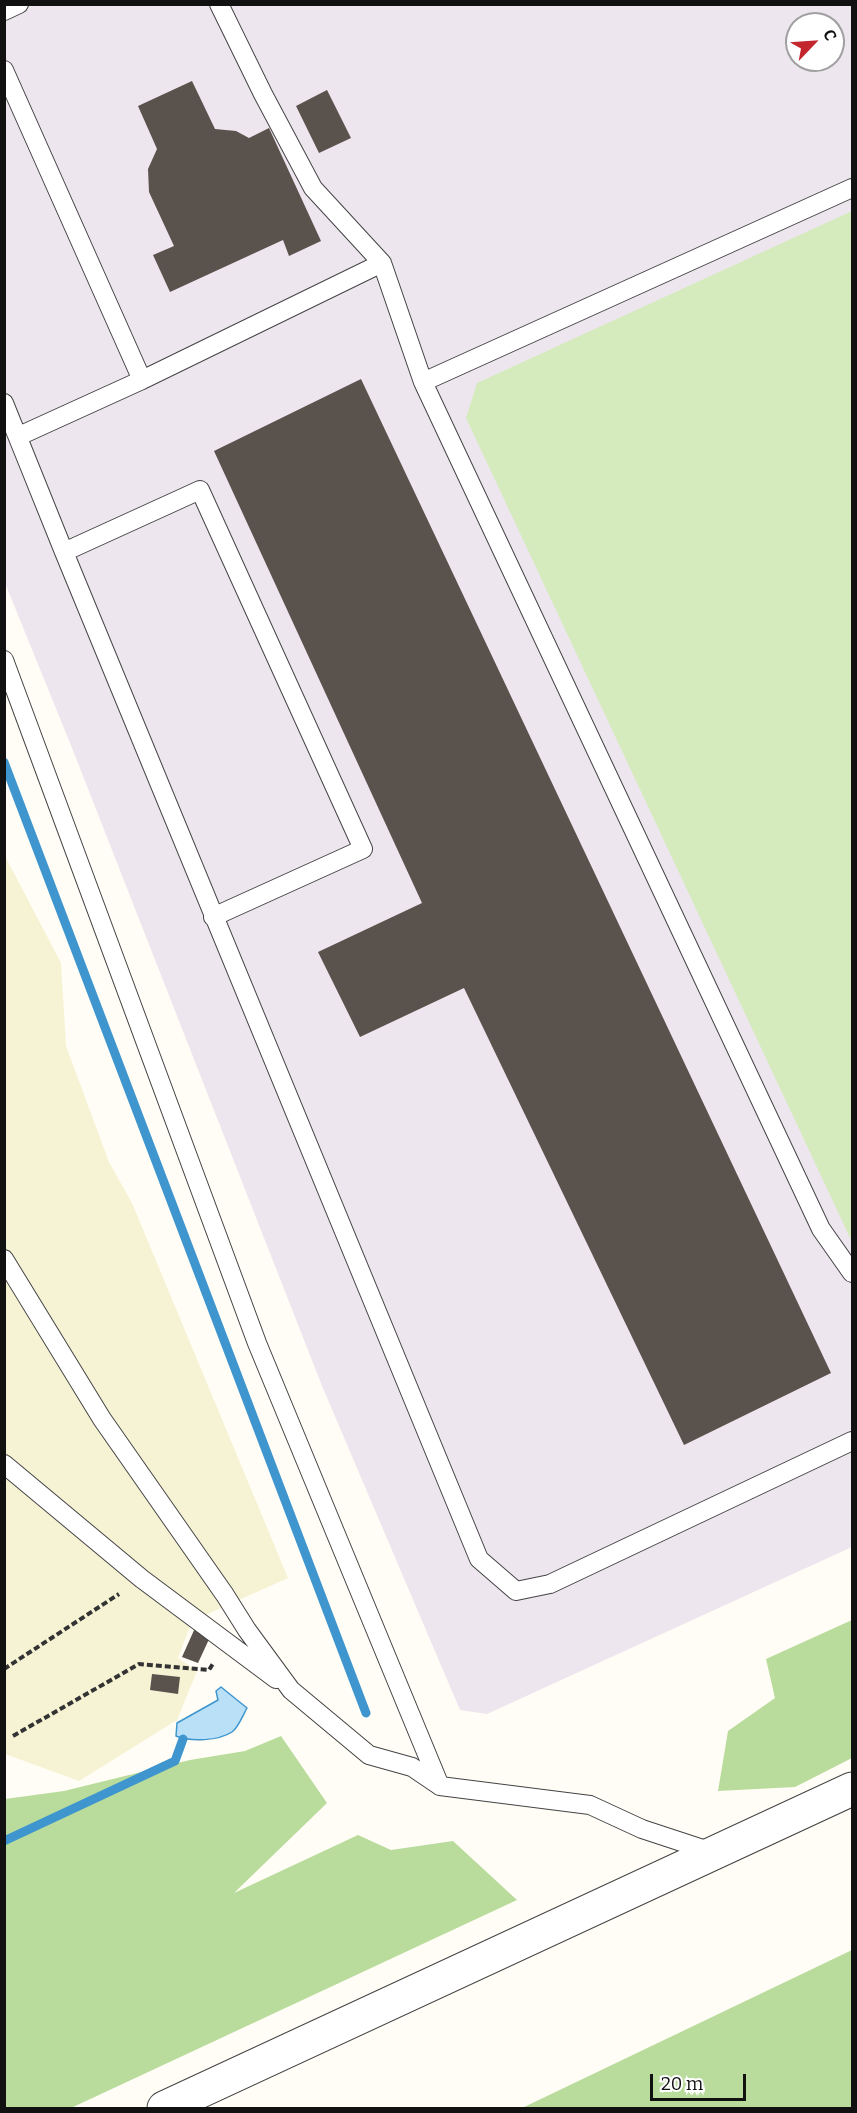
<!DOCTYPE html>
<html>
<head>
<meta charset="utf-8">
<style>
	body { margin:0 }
	#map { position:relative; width:857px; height:2113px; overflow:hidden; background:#fffdf5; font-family:Bitter,serif }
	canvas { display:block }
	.frame { position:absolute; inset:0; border:6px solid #111; pointer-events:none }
	.north { position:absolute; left:785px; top:12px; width:60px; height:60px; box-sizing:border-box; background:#fff; border:2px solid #a0a0a0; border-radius:50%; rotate:65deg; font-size:16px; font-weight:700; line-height:24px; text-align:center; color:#111 }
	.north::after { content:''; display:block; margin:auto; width:21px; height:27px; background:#c4262e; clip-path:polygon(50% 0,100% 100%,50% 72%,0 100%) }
	.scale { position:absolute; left:650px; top:2074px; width:96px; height:27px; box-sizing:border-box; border:3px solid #111; border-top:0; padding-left:8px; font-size:18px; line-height:21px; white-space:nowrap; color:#111; -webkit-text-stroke:4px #fff; paint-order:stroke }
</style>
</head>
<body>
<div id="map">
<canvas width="857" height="2113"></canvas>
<div class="frame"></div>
<div class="north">С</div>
<div class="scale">20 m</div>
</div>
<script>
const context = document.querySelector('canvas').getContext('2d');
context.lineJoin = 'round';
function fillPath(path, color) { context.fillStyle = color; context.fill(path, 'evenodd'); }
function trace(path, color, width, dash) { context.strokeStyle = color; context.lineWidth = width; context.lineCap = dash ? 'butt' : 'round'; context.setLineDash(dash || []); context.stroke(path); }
const industrial = new Path2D(`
	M4,5h848v1542l-365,167 -27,-4 -138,-324 -250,-638 -67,-165zM797,24h36v36h-36z`);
const farmland = new Path2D(`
	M4,854l57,109 5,83 43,116 23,41 156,375 -96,43 -14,37 19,13 -20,49 -98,61 -74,-27z`);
const green = new Path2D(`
	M852,211v1031l-386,-824 11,-35z`);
const forest = new Path2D(`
	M852,1620v138l-57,29 -77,4 10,-60 47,-33 -9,-39z
	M281,1736l46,67 -93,90 124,-58 33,15 62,-9 64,59 -446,208h-66v-309l59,-8 126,-31 55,-9z
	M852,1950v158h-330z`);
const water = new Path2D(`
	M221,1687l26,21c-4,7 -9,20 -15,24 -14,9 -41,10 -56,4l1,-13 41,-23 -2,-9z`);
const stream = new Path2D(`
	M4,762l362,951
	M4,1841l171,-80 8,-22`);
const building = new Path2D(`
	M192,81l23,48 21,2 13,7 20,-10 52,113 -32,15 -6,-16 -113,52 -17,-37 21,-9 -25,-54 -1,-23 9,-20 -19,-43z
	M327,90l24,48 -32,15 -23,-47z
	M361,379l470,994 -147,72 -220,-457 -104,49 -42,-85 104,-49 -208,-452z
	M195,1628l16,7 -13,28 -16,-6z
	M152,1674l28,3 -2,17 -28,-4z`);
const path = new Path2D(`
	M4,1669l115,-75
	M13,1736l126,-72 70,6 5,-8`);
const service = new Path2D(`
	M219,4l44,90 50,94 69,75
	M4,11l15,-7
	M4,70l138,310
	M423,382l429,-194
	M4,403l60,149 415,1007 37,32 34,-7 302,-143
	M19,436l123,-56 240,-117 41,119 398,847 31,44
	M64,552l136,-62 163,359 -150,68
	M4,660l253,683 183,443 150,19 52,24 73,24
	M4,1259l98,160 123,176 22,35 44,60 78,65 43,12 28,19
	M4,1464l138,115 134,100`);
const tertiary = new Path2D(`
	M164,2108l688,-319`);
fillPath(industrial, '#eee6ef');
fillPath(farmland, '#f6f3d4');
fillPath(green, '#d5ebbd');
fillPath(forest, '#b9dc9c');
fillPath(water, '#b9e0f7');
trace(water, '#3f96cf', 1.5);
trace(stream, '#3f96cf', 9);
fillPath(building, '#5a524d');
trace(service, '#444', 20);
trace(tertiary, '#444', 35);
trace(path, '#333', 4, [6, 3]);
trace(service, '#fff', 18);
trace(tertiary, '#fff', 33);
</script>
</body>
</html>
